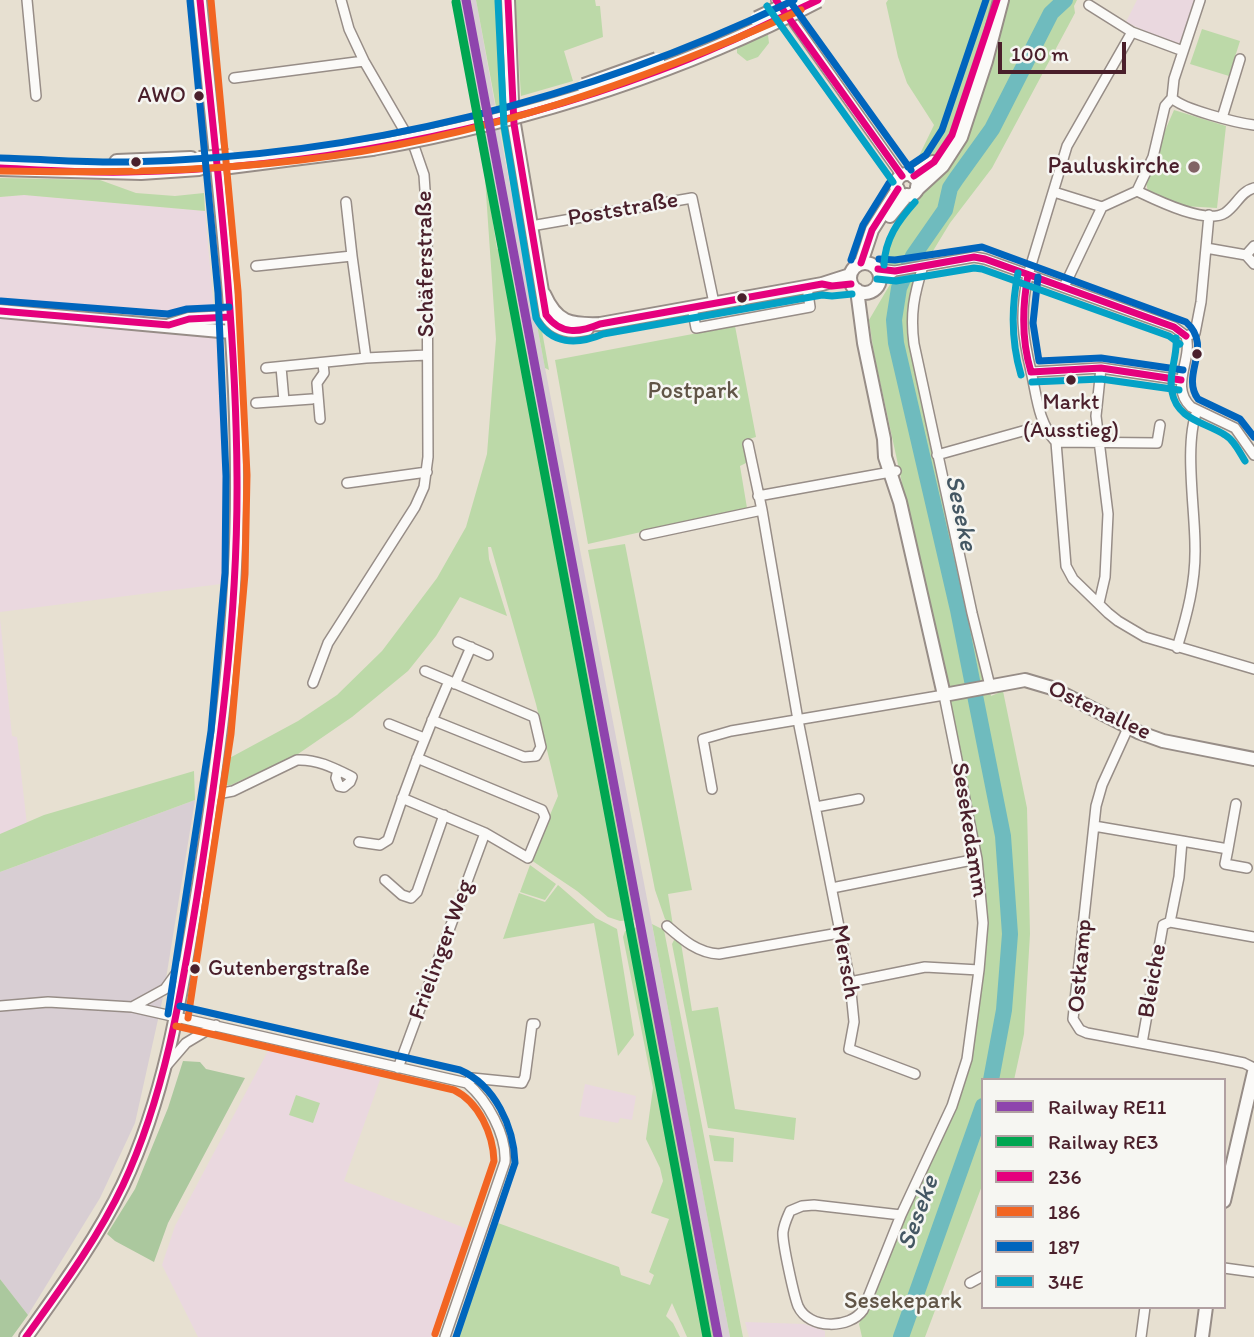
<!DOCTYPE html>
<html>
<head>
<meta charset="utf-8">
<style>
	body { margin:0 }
	#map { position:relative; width:1254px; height:1337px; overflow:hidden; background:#e7e0d1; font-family:Itim,sans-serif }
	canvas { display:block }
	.legend { position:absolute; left:981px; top:1078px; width:245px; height:231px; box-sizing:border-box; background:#f6f6f2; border:2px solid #b1a0a2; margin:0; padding:9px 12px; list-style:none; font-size:21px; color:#4a1f2b }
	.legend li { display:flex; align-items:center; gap:14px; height:35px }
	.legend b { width:35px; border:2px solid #b1a0a2 }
	.scale { position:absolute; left:998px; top:42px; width:128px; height:32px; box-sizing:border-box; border:4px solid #4a1f2b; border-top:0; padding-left:9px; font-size:21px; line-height:24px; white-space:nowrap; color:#4a1f2b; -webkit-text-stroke:5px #f6f6f2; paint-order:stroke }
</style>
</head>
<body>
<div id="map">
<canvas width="1254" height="1337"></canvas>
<ul class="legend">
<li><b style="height:9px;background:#8e44ad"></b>Railway RE11</li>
<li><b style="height:9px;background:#00a651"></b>Railway RE3</li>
<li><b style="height:9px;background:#e5007d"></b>236</li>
<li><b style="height:9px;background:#f26522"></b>186</li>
<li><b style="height:9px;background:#0065bd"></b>187</li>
<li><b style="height:9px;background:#04a2c6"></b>34E</li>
</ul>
<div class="scale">100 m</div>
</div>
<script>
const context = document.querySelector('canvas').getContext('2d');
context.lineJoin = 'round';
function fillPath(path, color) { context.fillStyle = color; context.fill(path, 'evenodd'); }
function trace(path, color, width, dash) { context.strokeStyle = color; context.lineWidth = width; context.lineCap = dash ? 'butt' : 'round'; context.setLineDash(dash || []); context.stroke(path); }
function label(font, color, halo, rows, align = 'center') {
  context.font = font + ' Itim,sans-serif'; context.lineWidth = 5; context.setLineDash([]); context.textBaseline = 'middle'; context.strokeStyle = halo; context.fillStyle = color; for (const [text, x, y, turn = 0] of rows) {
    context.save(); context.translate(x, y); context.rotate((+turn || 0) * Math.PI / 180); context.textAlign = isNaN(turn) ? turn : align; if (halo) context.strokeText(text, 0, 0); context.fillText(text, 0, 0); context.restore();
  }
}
const built = new Path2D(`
	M1137,0h61l-15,44 -19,-4 -38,-18z
	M24,195l181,16 15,169 5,136 -4,68 -221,28v-415z
	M0,618l12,118 5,1 10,88 -27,9z
	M270,1047l112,27 -38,107 126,49 -39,107h-233l-36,-72 13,-39z
	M585,1084l51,12 -4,24 -12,-2 -2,5 -39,-7z
	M745,1322l59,2 21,7v6h-76z`);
const industrial = new Path2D(`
	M454,0h22l19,105 -21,6z
	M499,128l178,927 53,282h-16l-173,-908 -10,-35 -3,-35 -21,-111 -9,1 -5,-42 -14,-74z
	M195,800l-32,197 -28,126 -35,75 -72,117 -28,-36v-407z`);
const green = new Path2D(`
	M476,0h19l15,153 39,217 -4,-2z
	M515,0h80l1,6h4l3,31 -39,14 9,30 -52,15z
	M888,0h109l-45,135 -18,27 -20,14 -7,-11 12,-9 15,-31 -27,-42 -9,-26 -12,-54z
	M1006,0h71l-3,6 1,7 -83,155 -42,55 -28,46 -11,50 61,294 19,83 12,-5 24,117 3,126 -6,100 -10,46h-31v103l-58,154h-63l-3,-13 107,-252 15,-99 -1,-98 -78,-374v-18l-28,-129 -5,-34 23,-39 -8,-30 13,-30 18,-23 -8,6 4,-7 6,-3 40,-44z
	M1202,29l38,12 -11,35 -39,-12z
	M762,31l6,4 1,8 -11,14 -11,4 -10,-8v-8z
	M1174,110l52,16 -9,82 -34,-2 -35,-14 -2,-10 9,-16 9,-33z
	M484,164l13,85 10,-2 21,112 1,24 12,46 94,491 -15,1 -12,-4 -31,-26 -46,-31 27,-64 -22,-92 -45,-157h-3l1,12 18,57 -47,-19 -24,39 -28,35 -56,46 -54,37 -67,31h-9l2,-24 74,-40 39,-26 45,-44 55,-73 29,-51 21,-73 9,-115z
	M0,178l100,2 36,13 39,3 29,-3 1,18 -181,-16 -24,2z
	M735,326l21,111 -7,2 3,21 -12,6 7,42 -159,36 -33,-184z
	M625,544l67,346 -24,4 5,32 -8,-7 -10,-29 -67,-340z
	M194,771l1,29 -195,72v-38l44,-19z
	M530,865l26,19 -11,16 -25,-8z
	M558,885l38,33 21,11 17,106 -16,21 -24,-133 -91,16 16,-46 26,9z
	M652,924l12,6 79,407h-13z
	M637,927l77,410h-27l-15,-34 -6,13 7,7 7,14h-225l39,-112 4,-2 121,44 2,8 29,10 4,-10 -5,-3 20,-53 -18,-6 12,-32 -3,-13 -14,-29 7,-51 -30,-151 2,-6z
	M675,938l6,5 11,68 26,-4 17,102 61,9 -2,22 -86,-12 -36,-184z
	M296,1095l24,8 -7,20 -24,-8z
	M709,1135l25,3 -1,24 -19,-1z`);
const forest = new Path2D(`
	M183,1061l17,1 6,7 39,9 -77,145 -14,39 -39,-21 -8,-7 28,-45 33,-81z
	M0,1279l28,36 -16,22h-12z`);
const river = new Path2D(`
	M991,1080l13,-70 6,-76 -7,-98 -45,-226 -62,-267 -2,-23 5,-32 14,-32 32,-46 5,-22 6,-9 36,-50 59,-116 14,-13
	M901,1337l82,-231`);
const street = new Path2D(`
	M27,0l9,96
	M776,0l1,1
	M1200,0l-26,79 -2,19c10,11 65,25 82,27
	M1089,5l43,27
	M792,20l110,156
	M1183,51l-51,-19 -65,114 -39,129c-8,38 -6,59 3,96 6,26 7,51 25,71l10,124 7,13 35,34 10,8 27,16 109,32
	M234,78l130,-17
	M1222,118l18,-59
	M1137,191c19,9 69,34 88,22 11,-7 16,-22 29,-25
	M1054,192l48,15
	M346,202l6,54
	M531,226l161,-28 22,105
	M1206,248l40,7 8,9
	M1246,255l8,-9
	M256,266l96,-10 14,102
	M923,266c-9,29 -13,48 -9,78l58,269 18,73
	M878,269l17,2 79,-14 11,2 189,68 12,9 9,-3 6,-31 8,-87
	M880,281l15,-10
	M1064,287l38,-80 35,-16 16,-34 12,-51 7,-8
	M692,307l4,21 114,-21 -3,-20
	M1186,336c7,24 -17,50 5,71l44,21 19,27
	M281,367l3,34
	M266,368l100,-10 61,-3
	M1031,372l70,-4 80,12
	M256,403l56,-4
	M320,419l-3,-36 7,-10 -1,-10
	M1056,442l101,1 3,-18
	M748,444l14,66 36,210 52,262 4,40 -5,27 66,25
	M937,455l93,-26
	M347,483l80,-11
	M758,496l138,-25
	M645,535l117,-25
	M1099,603l6,-26 3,-63 -12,-98 5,-48
	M458,642l30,13
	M1177,648c10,-33 19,-66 18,-102 0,-37 -11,-102 2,-135
	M425,671l24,10
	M313,683l15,-40 87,-136 9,-20 4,-30 -1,-237 -3,-45 -9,-26 -51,-88 -15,-32 -8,-29
	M455,684l16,-37
	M389,724l35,14
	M1128,728l-26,57 -6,21 -23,213 7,11 7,3 128,24 29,6 10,5
	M712,789l-9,-50 28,-8 213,-36 33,164 6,64 -4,47 -12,89 -15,47 -51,109 -38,95c-13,19 -54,20 -65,-4 -4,-10 -16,-64 -15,-74 1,-8 4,-14 7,-21l12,-5 12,-1 87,10
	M212,795l21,-4 64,-31c20,-1 37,8 55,17l-2,5 -6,5 -5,-1 -3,-8 2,-8
	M402,798l83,35 43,25 17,-41 -3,-7 -125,-52
	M816,807l43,-8
	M1094,826l88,15 -3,36 -9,45 -7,3 -21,118
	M1182,841l46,8 8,-45
	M359,842l21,3 8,-5c18,-54 38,-107 61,-159l85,36 7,30 -5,9 -12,1 -92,-37
	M1228,849l-3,15 22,4
	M385,880l17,15 9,3 6,-6 27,-77
	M832,888l145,-29
	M1170,922l84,15
	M667,926c16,14 31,27 52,28l120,-21
	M850,982l75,-15 54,3
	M0,1006l48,-4 84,5 335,76c20,17 40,52 38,79l-60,175
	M134,1006l31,-17 18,-25
	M167,1065l19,-22 30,-18
	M398,1068l87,-235
	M467,1083l5,-5 50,5 3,-6 7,-53h3
	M1224,1268l30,4
	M970,1283l13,-7
	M1141,1337l4,-30`);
const secondary = new Path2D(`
	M508,0l4,101
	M514,124l32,191c10,16 24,18 41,14
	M896 185a11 11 0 1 1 22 0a11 11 0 1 1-22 0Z
	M890,216l17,-21
	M850 278a15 15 0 1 1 30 0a15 15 0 1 1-30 0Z
	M861,263l11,-33 26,-41
	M857,290l7,53 20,96 1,18 15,45 44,193 81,-15 27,8 86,44 25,9 91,18
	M544,294c13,29 26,31 56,30l222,-40 28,-9
	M0,311l231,21
	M170,325l19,-6 41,-2
	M1224,1201l30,-129
	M26,1337c35,-49 71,-98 97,-152 45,-95 59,-198 76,-301 21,-135 39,-271 38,-407 0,-159 -22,-319 -37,-477
	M1202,1337l4,-30`);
const primary = new Path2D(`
	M117,162l74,-3
	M230,166l142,-18
	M0,168l141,4 58,-4
	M914,176l19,-13
	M918,187l24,-22 18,-28 25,-76 16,-61`);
const primaryBridge = new Path2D(`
	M757,19l40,-19
	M584,86l73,-26
	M372,148c154,-28 307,-75 446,-148
	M199,159l30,-2`);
const bus1 = new Path2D(`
	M508,0l6,124 32,191c15,20 33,18 54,9l222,-40 10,2 19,-2
	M776,0l126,176
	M0,168c42,2 85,5 127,4 178,-3 365,-39 531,-101 55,-20 107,-46 160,-71
	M914,176l20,-14 18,-27 45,-135
	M861,263l11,-33 26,-41
	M878,269l17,2 79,-14 11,2 189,68 12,9
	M1028,275c-6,33 -7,64 3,97
	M0,311l169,14 20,-6 41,-2
	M1031,372l70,-4 80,12
	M26,1337c35,-49 71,-97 97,-152 42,-90 58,-190 74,-288 22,-139 41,-279 40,-420 -1,-160 -21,-318 -37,-477`);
const bus2 = new Path2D(`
	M0,171c101,2 201,1 301,-11 175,-20 341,-78 500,-150
	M188,1018l43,-284 14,-160 2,-99 -9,-184 -27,-291
	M176,1026l278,64c25,12 39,44 40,71l-59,173`);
const bus3 = new Path2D(`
	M789,0l122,170
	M0,158c43,1 85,5 128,4 230,-5 459,-62 666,-162
	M908,167l18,-12 16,-25 44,-130
	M879,259l16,1 87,-13 204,75c28,25 -6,52 12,77l42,20 14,18
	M851,260l12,-35 26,-42
	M1038,277l-5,46 6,38 62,-3 82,12
	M1,301l167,13 19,-5 42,-2
	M180,1006l280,64c35,15 54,57 55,93l-59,174
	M168,1014l43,-283 14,-158 1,-97 -8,-183 -28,-292`);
const bus4 = new Path2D(`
	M498,1l6,125 32,192c15,27 41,27 67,16l219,-39 10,1 20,-2
	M767,6l126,176
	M884,265c1,-26 14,-44 31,-63
	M1018,273c-7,35 -7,68 3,102
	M877,279l19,2 78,-13 8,1 187,67 11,8
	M1176,338c2,18 -8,36 -4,54 5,28 33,30 53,43 9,5 15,18 20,26
	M1032,382l69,-3 78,11`);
const rail1 = new Path2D(`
	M466,0l252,1337`);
const rail2 = new Path2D(`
	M456,2l251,1335`);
const markers = [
	[199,96,6,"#4a1f2b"],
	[136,162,6,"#4a1f2b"],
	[1194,167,7,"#816365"],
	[742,298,6,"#4a1f2b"],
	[1197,354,6,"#4a1f2b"],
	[1071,380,6,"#4a1f2b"],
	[195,969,6,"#4a1f2b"]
];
const busNames = [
	["AWO",186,96],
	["Markt",1071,403,"center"],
	["(Ausstieg)",1071,431,"center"],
	["Gutenbergstraße",208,969,"left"]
];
const poiNames = [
	["Pauluskirche",1180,167]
];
const streetNames = [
	["Poststraße",623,210,-10],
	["Schäferstraße",426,264,-91],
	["Ostenallee",1099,711,25],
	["Sesekedamm",969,830,81],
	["Frielinger Weg",442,950,-70],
	["Mersch",845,962,80],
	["Ostkamp",1081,966,-85],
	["Bleiche",1153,981,-80]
];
const parkNames = [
	["Postpark",693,392],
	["Sesekepark",903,1302]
];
const waterNames = [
	["Seseke",960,513,78],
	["Seseke",919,1213,-70]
];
fillPath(built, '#ead8df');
fillPath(industrial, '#d8ced3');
fillPath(green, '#bcd9a8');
fillPath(forest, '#abc89e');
trace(river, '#6fbbbe', 16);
trace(street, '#978d87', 12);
trace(secondary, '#978d87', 16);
trace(primary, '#978d87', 18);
trace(street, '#fbfaf8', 9);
trace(secondary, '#fbfaf8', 12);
trace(primary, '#fbfaf8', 14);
trace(primaryBridge, '#978d87', 18, []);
trace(primaryBridge, '#fbfaf8', 14);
trace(bus1, '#e5007d', 7);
trace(bus2, '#f26522', 7);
trace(bus3, '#0065bd', 7);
trace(bus4, '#04a2c6', 7);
trace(rail1, '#8e44ad', 9);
trace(rail2, '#00a651', 9);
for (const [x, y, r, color] of markers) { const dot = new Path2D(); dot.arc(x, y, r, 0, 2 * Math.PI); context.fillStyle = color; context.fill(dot); trace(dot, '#f6f6f2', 2.5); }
label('22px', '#4a1f2b', '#f6f6f2', busNames, 'right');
label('24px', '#4a1f2b', '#f6f6f2', poiNames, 'right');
label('24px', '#4a1f2b', '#f6f6f2', streetNames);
label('24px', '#615547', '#f6f6f2', parkNames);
label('italic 26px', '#445763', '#f6f6f2', waterNames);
</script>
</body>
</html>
